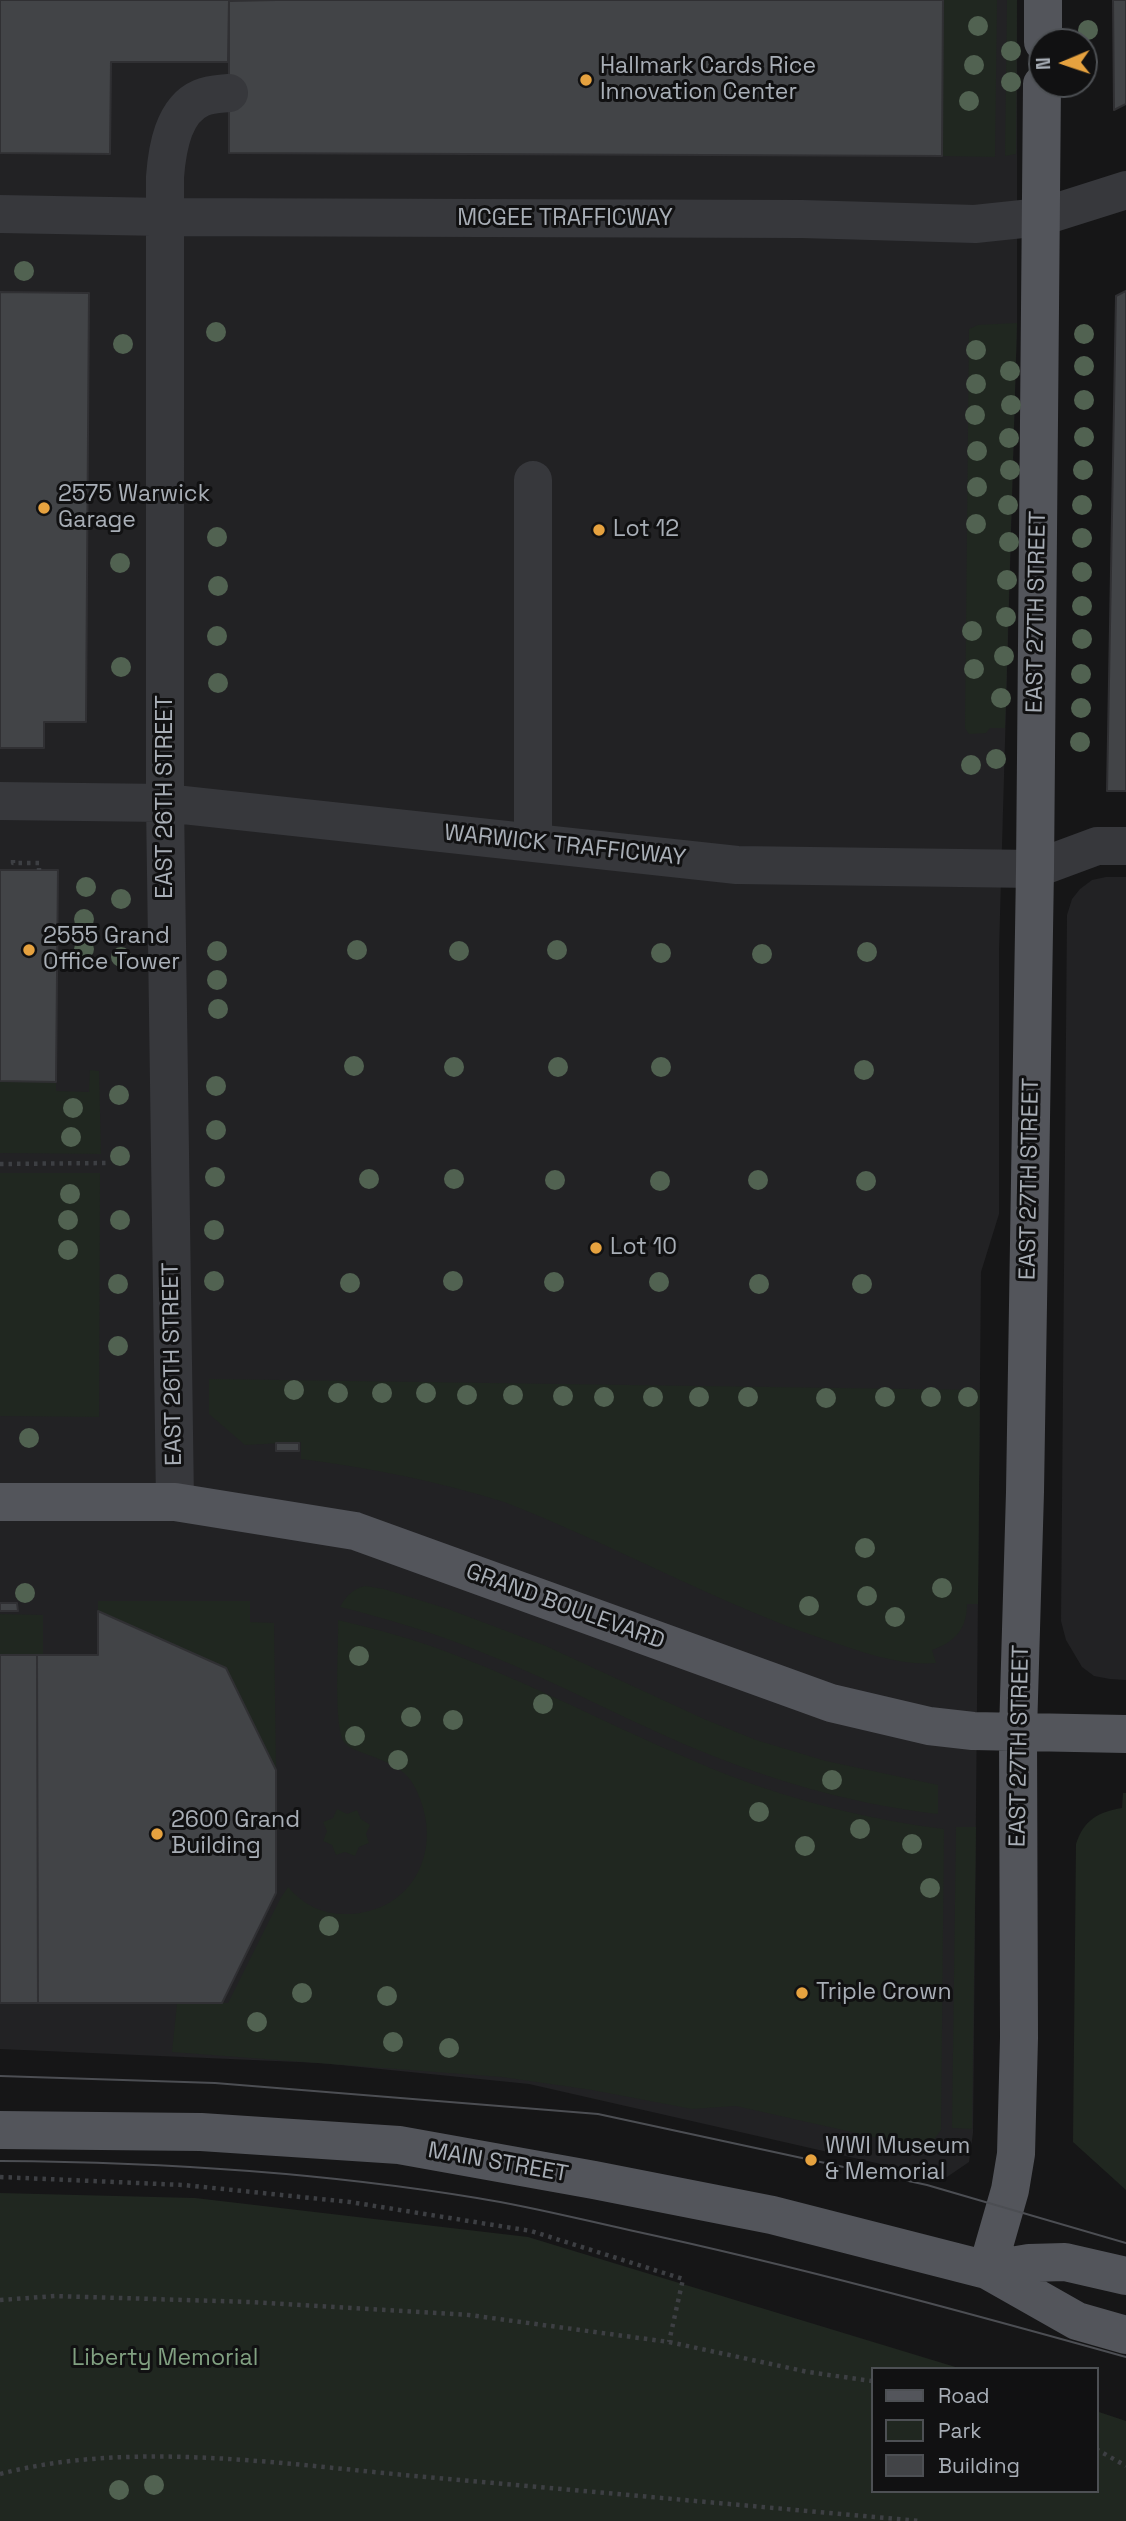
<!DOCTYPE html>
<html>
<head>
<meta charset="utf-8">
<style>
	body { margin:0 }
	#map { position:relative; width:1126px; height:2521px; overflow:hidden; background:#161617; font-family:"Space Grotesk",sans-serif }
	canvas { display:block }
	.legend { position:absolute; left:871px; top:2367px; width:228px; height:126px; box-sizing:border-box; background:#111112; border:2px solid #4d5054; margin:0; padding:9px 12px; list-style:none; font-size:21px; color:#a8aeb6 }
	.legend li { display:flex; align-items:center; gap:14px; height:35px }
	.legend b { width:35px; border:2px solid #4d5054 }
	.north { position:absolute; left:1028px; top:28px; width:70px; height:70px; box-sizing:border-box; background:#111112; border:2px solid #4d5054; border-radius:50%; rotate:268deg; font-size:19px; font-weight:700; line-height:28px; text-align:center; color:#a8aeb6 }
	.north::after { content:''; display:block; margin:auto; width:24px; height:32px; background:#e6a23f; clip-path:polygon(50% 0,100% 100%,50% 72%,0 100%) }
</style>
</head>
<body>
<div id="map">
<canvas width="1126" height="2521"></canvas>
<ul class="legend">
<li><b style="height:9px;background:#53555b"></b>Road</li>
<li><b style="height:19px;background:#202720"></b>Park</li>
<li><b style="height:19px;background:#424447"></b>Building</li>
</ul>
<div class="north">N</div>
</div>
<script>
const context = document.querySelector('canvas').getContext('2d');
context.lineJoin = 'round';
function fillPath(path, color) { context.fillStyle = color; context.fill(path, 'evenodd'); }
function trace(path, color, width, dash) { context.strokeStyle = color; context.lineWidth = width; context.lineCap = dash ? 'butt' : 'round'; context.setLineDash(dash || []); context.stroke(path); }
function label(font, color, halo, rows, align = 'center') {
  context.font = font + ' "Space Grotesk",sans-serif'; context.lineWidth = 6; context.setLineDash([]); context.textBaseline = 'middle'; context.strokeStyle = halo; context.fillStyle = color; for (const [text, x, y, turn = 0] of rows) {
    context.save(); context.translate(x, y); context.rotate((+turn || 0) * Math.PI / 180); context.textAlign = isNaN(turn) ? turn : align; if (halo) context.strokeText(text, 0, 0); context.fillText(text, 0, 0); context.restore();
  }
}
const built = new Path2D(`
	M0,0h1017v325l-18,625v264l-18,58 -8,861 -4,29 -22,15 -18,-2 -400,-91 -208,-21 -321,-14z
	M1106,877h20v803l-16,-1 -16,-3 -12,-9 -16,-27 -5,-19 6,-706 5,-16 8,-10 12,-9z`);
const green = new Path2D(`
	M943,0h54l-2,157 -53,-1z
	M1007,0h10l-1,154 -11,2z
	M1017,323l-12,405h-15l-4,5 -17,1 -4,-6 4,-399 9,-4z
	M90,1070l9,1 2,83 -101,-1v-72l56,1v9l33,1z
	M0,1173h100l-1,244 -99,-1z
	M209,1379l771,11 -2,214h-11c0,25 -12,38 -35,46l4,13c-35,3 -71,-10 -104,-21 -113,-37 -217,-97 -328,-140 -67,-21 -134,-34 -203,-43v-17l-56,3 -36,-31z
	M365,1586l19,3 64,20 98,37 158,73 52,21 70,21 112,24v29c-78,-9 -152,-29 -225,-58 -79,-31 -153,-73 -232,-104 -46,-19 -93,-33 -141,-45 6,-11 13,-18 25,-21z
	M98,1601h152v21l24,1 2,147 -50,-102 -128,-57z
	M0,1614l43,1v40h-43z
	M338,1620c38,9 76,19 112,33 95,36 184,85 278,122 70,27 142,45 216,54l-3,301 -14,19 -191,-43 -44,3 -100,-19 -90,-13 -330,-25 5,-49h51l52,-104 8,-12c16,19 36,28 61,27 54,-2 86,-47 76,-98 -3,-14 -8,-28 -17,-39 -16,-19 -57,-24 -64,-35 -11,-18 -5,-98 -6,-122z
	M1123,1793h3v397l-53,-48 3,-298c8,-24 22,-32 46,-36z
	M337,1809l10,5 10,-4 4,9 9,6 -4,9 3,9 -10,4 -4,9 -10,-4 -9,3 -4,-10 -9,-4 4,-10 -4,-9 10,-4z
	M956,1827h20l-4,302 -20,-1z
	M0,2193l195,5 333,39 434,132h-90v122h224v-80l30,10v100h-1126z`);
const building = new Path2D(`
	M0,0h229l-1,62h-117l-1,92 -110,-1z
	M276,0h667l-1,156 -713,-3v-152z
	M1113,0h13v104l-12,6z
	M1126,291v500h-19l9,-495z
	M0,292l89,1 -3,429h-42v26h-44z
	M0,870h58l-2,212 -56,-1z
	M276,1443h23v8h-23z
	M0,1603h17l1,8h-18z
	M98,1611l128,57 50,102v123l-54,110h-184l-1,-348h61z
	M0,1655h37l1,348h-38z`);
const path = new Path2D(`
	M13,860v3h26v7
	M0,1164l108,-1
	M0,2177l184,8 166,17 181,29 152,48 -14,63
	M0,2300l55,-4 195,6 219,13 200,27 139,30 64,9
	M1096,2449l30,17
	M0,2474c129,-34 283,-10 415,2 168,15 337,30 505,45`);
const minor = new Path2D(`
	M0,214l165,3 637,2 173,5 66,-7 85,-27
	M0,801l165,2 572,62 298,4 62,-23h29
	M533,843v-363
	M175,1502l-10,-699v-626c2,-27 8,-67 36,-79 9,-4 19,-4 28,-5`);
const major = new Path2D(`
	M1043,42v-42
	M0,1502h175l180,29 476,172 98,23 44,5 153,3
	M0,2130l201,2 198,13 195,35 178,35 215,55 90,51 49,14
	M987,2270l23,-80 6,-36 3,-116 -1,-306 7,-240 10,-623 7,-785
	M987,2270l42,-7 36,-1 61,14`);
const tram = new Path2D(`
	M0,2076l215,7 383,31 329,71 199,58
	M0,2161c159,1 319,11 477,37 51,8 102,21 152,32 167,36 332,81 497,127`);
const trees = [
	[978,26],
	[1088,30],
	[1011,51],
	[974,65],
	[1011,82],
	[969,101],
	[24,271],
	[216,332],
	[1084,334],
	[123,344],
	[976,350],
	[1084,366],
	[1010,371],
	[976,384],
	[1084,400],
	[1011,405],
	[975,415],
	[1084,437],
	[1009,438],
	[977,451],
	[1010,470],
	[1083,470],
	[977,487],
	[1008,505],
	[1082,505],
	[976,524],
	[217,537],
	[1082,538],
	[1009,542],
	[120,563],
	[1082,572],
	[1007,580],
	[218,586],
	[1082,606],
	[1006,617],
	[972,631],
	[217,636],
	[1082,639],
	[1004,656],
	[121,667],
	[974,669],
	[1081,674],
	[218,683],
	[1001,698],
	[1081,708],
	[1080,742],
	[996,759],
	[971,765],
	[86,887],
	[121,899],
	[84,919],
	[84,949],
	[357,950],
	[557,950],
	[217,951],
	[459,951],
	[867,952],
	[661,953],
	[762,954],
	[121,957],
	[217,980],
	[218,1009],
	[354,1066],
	[454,1067],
	[558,1067],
	[661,1067],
	[864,1070],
	[216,1086],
	[119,1095],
	[73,1108],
	[216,1130],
	[71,1137],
	[120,1156],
	[215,1177],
	[369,1179],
	[454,1179],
	[555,1180],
	[758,1180],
	[660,1181],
	[866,1181],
	[70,1194],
	[68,1220],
	[120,1220],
	[214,1230],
	[68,1250],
	[214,1281],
	[453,1281],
	[554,1282],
	[659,1282],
	[350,1283],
	[118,1284],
	[759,1284],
	[862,1284],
	[118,1346],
	[294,1390],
	[338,1393],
	[382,1393],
	[426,1393],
	[467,1395],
	[513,1395],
	[563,1396],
	[604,1397],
	[653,1397],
	[699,1397],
	[748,1397],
	[885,1397],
	[931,1397],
	[968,1397],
	[826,1398],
	[29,1438],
	[865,1548],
	[942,1588],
	[25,1593],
	[867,1596],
	[809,1606],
	[895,1617],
	[359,1656],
	[543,1704],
	[411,1717],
	[453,1720],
	[355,1736],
	[398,1760],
	[832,1780],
	[759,1812],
	[860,1829],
	[912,1844],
	[805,1846],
	[930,1888],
	[329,1926],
	[302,1993],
	[387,1996],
	[257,2022],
	[393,2042],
	[449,2048],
	[154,2485],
	[119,2490]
];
const markers = [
	[586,80,7,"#e6a23f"],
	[44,508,7,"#e6a23f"],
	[599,530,7,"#e6a23f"],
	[29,950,7,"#e6a23f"],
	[596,1248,7,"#e6a23f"],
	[157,1834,7,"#e6a23f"],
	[802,1993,7,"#e6a23f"],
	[811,2160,7,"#e6a23f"]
];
const poiNames = [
	["Hallmark Cards Rice",600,67],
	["Innovation Center",600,93],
	["2575 Warwick",58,495],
	["Garage",58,521],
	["Lot 12",613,530],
	["2555 Grand",43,937],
	["Office Tower",43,963],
	["Lot 10",610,1248],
	["2600 Grand",171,1821],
	["Building",171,1847],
	["Triple Crown",816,1993],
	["WWI Museum",825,2147],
	["& Memorial",825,2173]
];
const streetNames = [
	["MCGEE TRAFFICWAY",565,219],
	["EAST 27TH STREET",1037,612,-89],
	["EAST 26TH STREET",166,797,-90],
	["WARWICK TRAFFICWAY",565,846,6],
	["EAST 27TH STREET",1030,1179,-89],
	["EAST 26TH STREET",173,1364,-91],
	["GRAND BOULEVARD",565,1607,20],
	["EAST 27TH STREET",1020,1746,-89],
	["MAIN STREET",498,2163,10]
];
const parkNames = [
	["Liberty Memorial",165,2359]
];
fillPath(built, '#222224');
fillPath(green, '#202720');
fillPath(building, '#424447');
trace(building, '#303033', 2);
trace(path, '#3d3f43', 4.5, [3.5, 5]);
trace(minor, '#37383c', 38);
trace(major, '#53555b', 38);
trace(tram, '#4c4e53', 2);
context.fillStyle = '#516251';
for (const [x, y] of trees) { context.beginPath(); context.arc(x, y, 10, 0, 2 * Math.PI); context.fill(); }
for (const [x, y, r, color] of markers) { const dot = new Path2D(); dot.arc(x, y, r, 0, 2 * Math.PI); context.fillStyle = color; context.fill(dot); trace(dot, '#111112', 2.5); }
label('23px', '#a8aeb6', '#111112', poiNames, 'left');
label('23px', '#a8aeb6', '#111112', streetNames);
label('23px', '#81a081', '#111112', parkNames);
</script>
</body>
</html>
